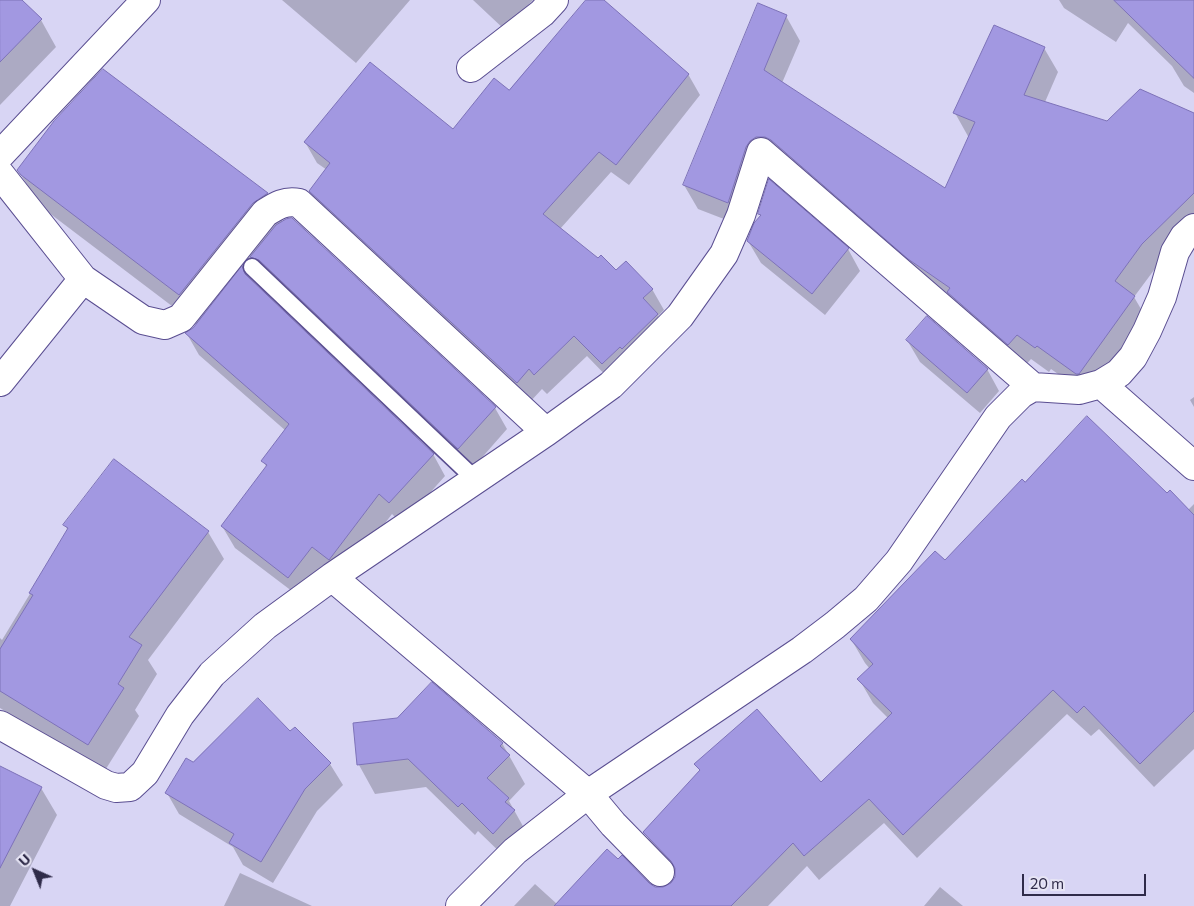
<!DOCTYPE html>
<html>
<head>
<meta charset="utf-8">
<style>
	body { margin:0 }
	#map { position:relative; width:1194px; height:906px; overflow:hidden; background:#d8d5f4; font-family:Commissioner,sans-serif }
	canvas { display:block }
	.north { position:absolute; left:10px; top:846px; width:50px; height:50px; -webkit-text-stroke:4px #e6e4f4; paint-order:stroke; rotate:316deg; font-size:14px; font-weight:700; line-height:20px; text-align:center; color:#2f2b49 }
	.north::after { content:''; display:block; margin:auto; width:18px; height:22px; background:#2f2b49; clip-path:polygon(50% 0,100% 100%,50% 72%,0 100%) }
	.scale { position:absolute; left:1022px; top:874px; width:124px; height:22px; box-sizing:border-box; border:2px solid #2f2b49; border-top:0; padding-left:6px; font-size:15px; line-height:18px; white-space:nowrap; color:#2f2b49; -webkit-text-stroke:4px #e6e4f4; paint-order:stroke }
</style>
</head>
<body>
<div id="map">
<canvas width="1194" height="906"></canvas>
<div class="north">U</div>
<div class="scale">20 m</div>
</div>
<script>
const context = document.querySelector('canvas').getContext('2d');
context.lineJoin = 'round';
function fillPath(path, color) { context.fillStyle = color; context.fill(path, 'evenodd'); }
function trace(path, color, width, dash) { context.strokeStyle = color; context.lineWidth = width; context.lineCap = dash ? 'butt' : 'round'; context.setLineDash(dash || []); context.stroke(path); }
const shadow = new Path2D(`
	M0,0h20l21,20 15,27 -56,58z
	M282,0h128l-54,63z
	M473,0h60l-28,30z
	M588,0h15l85,74 12,21 -71,90 -18,-13 -51,57 56,43 36,17 12,21 -6,6 11,19 -55,49 -27,-28 -40,38 -5,-5 -13,14 -207,-191 -12,-21 17,-21 -10,-7 -12,-21 148,-11 56,-39z
	M1059,0h135v93l-10,-7 -12,-20 -44,-43 -12,19 -52,-34z
	M786,16l14,25 -18,42 163,107 24,-52 -14,-25 89,-65 14,24 -13,30 63,20 86,-8v130l-14,-9 -46,62 14,24 -56,77 -41,-29 -2,3 -18,-13 -8,9 -253,-207 -28,65 -44,-17 -14,-24z
	M103,70l164,124 16,28 212,186 12,21 -36,41 -208,-191 -12,-21 -9,11 6,10 185,175 12,22 -43,48 -10,-10 -50,66 -41,18 -66,-50 -13,-22 45,-58 -4,-7 23,-30 -87,-76 -12,-21 10,-9 -157,-119 -22,-36z
	M759,214l89,35 12,22 -35,44 -64,-52 -13,-22 13,-24z
	M907,340l80,29 12,22 -19,22 -60,-51z
	M1194,397v10l-4,-7z
	M1025,484l142,10 21,16 6,-6v245l-40,38 -55,-58 -8,7 -24,-22 -150,144 -33,-35 -65,57 -12,-14 -39,40h-254l21,-22 22,20 91,-20 7,4h9l7,-4 5,-9 -17,-18 -14,-25 55,-61 -4,-7 125,20 67,-66 -15,-15 -14,-24 11,-10 -5,-6 -14,-24 94,-78z
	M65,525l143,7 16,27 -76,101 9,14 -22,36 4,6 -35,56 -104,-64v-70l2,2 66,-109z
	M354,724l148,19 23,41 -16,17 15,27 -14,34 -32,-31 -3,4 -49,-48 -51,7 -16,-29z
	M295,728l35,36 13,21 -26,26 -44,72 -30,-18 -10,-18 -54,-33 -12,-21 26,-29 97,-31z
	M0,767l41,21 16,27 -47,91h-10z
	M240,873l72,33h-88z
	M940,887l23,19h-39z`);
const building = new Path2D(`
	M0,0h22l20,19 -42,43z
	M586,0h18l85,74 -73,91 -17,-13 -56,62 55,44 3,-3 15,15 10,-9 27,28 -10,9 15,16 -36,35 -2,-2 -18,17 -28,-28 -40,39 -5,-6 -12,14 -208,-192 21,-28 -26,-21 66,-80 83,67 41,-51 15,12z
	M1114,0h80v78z
	M758,3l29,12 -23,55 181,118 30,-66 -22,-9 41,-88 51,22 -21,48 83,26 33,-32 54,24v80l-52,51 -27,37 20,15 -56,78h-3l-39,-28 -2,2 -18,-13 -9,10 -61,-53 3,-4 -42,-29 -137,-119 -6,-3h-9l-6,4 -4,6 -18,56 -45,-18z
	M103,69l165,124 -15,10 -74,92 -158,-120 -4,-5 37,-49z
	M769,179l80,69 -37,46 -65,-53 7,-18 7,-8 -3,-1z
	M292,218l204,189 -38,42 -199,-189 -9,-3 26,-32 10,-6z
	M242,266l3,8 189,180 -45,49 -10,-9 -50,66 -17,-13 -24,31 -67,-52 46,-61 -6,-4 28,-37 -104,-91 8,-5z
	M927,316l61,53 -21,24 -61,-53z
	M1087,416l80,77 3,-3 24,25v196l-54,53 -56,-58 -7,7 -24,-23 -150,145 -34,-36 -65,57 -11,-13 -62,63h-177l53,-57 11,10 4,-4 27,28 6,4h8l8,-4 4,-6v-9l-4,-7 -28,-29 57,-62 -6,-6 63,-55 64,73 71,-69 -35,-34 16,-15 -23,-25 85,-88 10,9 77,-81 3,3z
	M114,459l95,72 -80,106 13,8 -24,39 6,4 -36,57 -88,-54v-42l33,-54 -4,-2 39,-65 -5,-3z
	M432,682l71,61 -3,3 10,9 -23,23 22,20 -4,4 10,8 -22,24 -31,-31 -4,4 -50,-48 -51,6 -4,-42 44,-5z
	M258,698l32,33 5,-4 36,36 -26,26 -44,73 -32,-19 5,-9 -69,-41 21,-35 7,4z
	M0,766l42,21 -42,81z`);
const lane = new Path2D(`
	M252,267l224,213`);
const street = new Path2D(`
	M471,68l71,-55 12,-13
	M0,155l146,-155
	M0,174l83,105 -83,103
	M83,279l60,41 22,5 16,-7 84,-105c11,-7 20,-13 34,-10l247,229
	M1101,384l93,82
	M332,577l256,217 25,30 47,48
	M0,725l106,60 10,3 14,-1 15,-14 35,-58 32,-41 53,-48 67,-49 214,-145 65,-47 69,-69 44,-62 17,-39 20,-63 272,235
	M460,906l55,-55 73,-57 214,-144 33,-25 31,-26 33,-38 99,-144 23,-23 12,-7 46,3 22,-6 18,-11 14,-16 14,-26 15,-34 13,-45 9,-15 10,-9`);
fillPath(shadow, '#0003');
fillPath(building, '#a298e1');
trace(building, '#7d72b8', 1);
trace(lane, '#5a4e91', 19);
trace(street, '#5a4e91', 30);
trace(lane, '#fff', 16);
trace(street, '#fff', 28);
</script>
</body>
</html>
